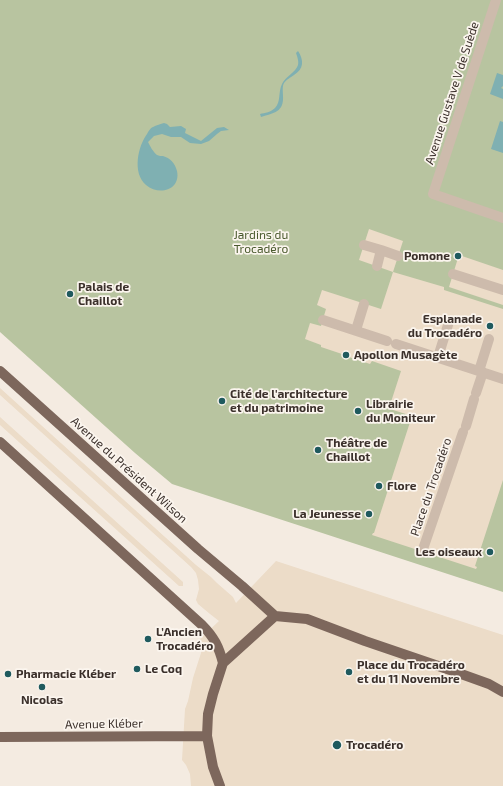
<!DOCTYPE html>
<html>
<head>
<meta charset="utf-8">
<style>
	body { margin:0 }
	canvas { display:block; background:#f4ebe1 }
</style>
</head>
<body>
<canvas width="503" height="786"></canvas>
<script>
const context = document.querySelector('canvas').getContext('2d');
context.lineJoin = 'round';
function fillPath(path, color) { context.fillStyle = color; context.fill(path, 'evenodd'); }
function trace(path, color, width, dash) { context.strokeStyle = color; context.lineWidth = width; context.lineCap = dash ? 'butt' : 'round'; context.setLineDash(dash || []); context.stroke(path); }
function label(font, color, halo, rows, align = 'center') {
  context.font = font + ' "Exo 2",sans-serif'; context.lineWidth = 3.5; context.setLineDash([]); context.textBaseline = 'middle'; context.strokeStyle = halo; context.fillStyle = color; for (const [text, x, y, turn = 0] of rows) {
    context.save(); context.translate(x, y); context.rotate((+turn || 0) * Math.PI / 180); context.textAlign = isNaN(turn) ? turn : align; if (halo) context.strokeText(text, 0, 0); context.fillText(text, 0, 0); context.restore();
  }
}
const green = new Path2D(`
	M0,0h503v592l-331,-108 -37,-31 -135,-121z`);
const plaza = new Path2D(`
	M369,229l34,12 -10,31 51,15v3l59,19v171l-28,86 2,1 -1,2 -104,-34 1,-2h1l38,-117 -22,-7 1,-7 10,-31 -29,-10 -2,3 -21,-7 1,-3 -7,-2 -1,2 -21,-7v-2l-16,-6 5,-16 11,3 5,-17 -9,-4 5,-15 59,19 12,-37 -34,-12z
	M462,256l41,14v35l-54,-18 9,-29 3,1z
	M0,388l196,177 15,12 6,6 16,14 3,6 40,-42 227,74v151h-312l-1,-12 -4,-9 -4,-5 3,-51 3,-8 5,-23 8,-25 1,-6 -3,-7 20,-19 -9,-7 -12,-10 -2,-4 3,-11 -1,-9 -2,-7 -5,-6 -191,-172z
	M0,417l183,165v4h-4l-179,-161z`);
const water = new Path2D(`
	M298,51c6,9 6,18 -4,24 -4,3 -7,4 -10,8 -2,4 -1,8 -1,13 1,16 -9,17 -22,21l-1,-3c5,-1 11,-2 15,-6 6,-6 3,-16 7,-24 3,-7 14,-12 16,-19 1,-4 -1,-9 -2,-12z
	M497,73l6,2v11l-2,2 2,1v10l-13,-5z
	M500,121l3,1v31l-12,-4z
	M164,123l3,1 3,3 11,-1 5,3 -1,4 16,8 16,-13 7,-1 5,3 -8,1 -4,3 -8,7 -8,3 -11,-1 -9,-6h-10l-9,-3 -8,2 -6,6c2,4 5,10 9,13 2,1 4,1 6,1 7,2 12,7 14,15 4,19 -18,25 -31,14 -14,-12 -8,-39 1,-51 1,-2 3,-6 6,-7 3,-2 8,-3 11,-4z`);
const minor = new Path2D(`
	M496,0l-63,194 70,24
	M364,245l17,5
	M377,266l4,-16 17,6
	M453,274l50,16
	M323,320l64,21
	M356,330l8,-26
	M396,344l107,35
	M438,357l10,-32
	M479,371l10,-32
	M476,393l7,-21
	M466,426l8,-27
	M422,552l41,-120`);
const major = new Path2D(`
	M0,371l198,178 44,37 33,30 32,3 58,22 85,29 39,14 14,8
	M0,442l202,183c12,12 17,22 21,38
	M0,737l207,-1
	M220,786l-7,-19 -6,-31 1,-22 5,-20 10,-31 52,-47`);
const markers = [
	[458,256,4,"#1f5a5e"],
	[70,294,4,"#1f5a5e"],
	[490,326,4,"#1f5a5e"],
	[346,355,4,"#1f5a5e"],
	[222,401,4,"#1f5a5e"],
	[358,411,4,"#1f5a5e"],
	[318,450,4,"#1f5a5e"],
	[379,486,4,"#1f5a5e"],
	[369,514,4,"#1f5a5e"],
	[490,552,4,"#1f5a5e"],
	[148,639,4,"#1f5a5e"],
	[137,669,4,"#1f5a5e"],
	[349,672,4,"#1f5a5e"],
	[8,674,4,"#1f5a5e"],
	[42,687,4,"#1f5a5e"],
	[337,745,5,"#1f5a5e"]
];
const streetNames = [
	["Avenue Gustave V de Suède",452,93,-72],
	["Avenue du Président Wilson",129,470,42],
	["Place du Trocadéro",431,487,-71],
	["Avenue Kléber",104,724,-1]
];
const parkNames = [
	["Jardins du",261,235],
	["Trocadéro",261,249]
];
const poiNames = [
	["Pomone",450,256,"right"],
	["Palais de",78,287],
	["Chaillot",78,301],
	["Esplanade",482,319,"right"],
	["du Trocadéro",482,333,"right"],
	["Apollon Musagète",354,355],
	["Cité de l'architecture",230,394],
	["et du patrimoine",230,408],
	["Librairie",366,404],
	["du Moniteur",366,418],
	["Théâtre de",326,443],
	["Chaillot",326,457],
	["Flore",387,486],
	["La Jeunesse",361,514,"right"],
	["Les oiseaux",482,552,"right"],
	["L’Ancien",156,632],
	["Trocadéro",156,646],
	["Place du Trocadéro",357,665],
	["et du 11 Novembre",357,679],
	["Le Coq",145,669],
	["Pharmacie Kléber",16,674],
	["Nicolas",42,700,"center"],
	["Trocadéro",346,745]
];
fillPath(green, '#b8c4a0');
fillPath(plaza, '#ecdcc8');
fillPath(water, '#7fb0b2');
trace(minor, '#cdbbac', 10);
trace(major, '#7d675c', 10);
for (const [x, y, r, color] of markers) { const dot = new Path2D(); dot.arc(x, y, r, 0, 2 * Math.PI); context.fillStyle = color; context.fill(dot); trace(dot, '#fbf5ee', 1.5); }
label('12px', '#3b302b', '#fbf5ee', streetNames);
label('12px', '#4a5a2e', '#fbf5ee', parkNames);
label('bold 12px', '#3b302b', '#fbf5ee', poiNames, 'left');
</script>
</body>
</html>
